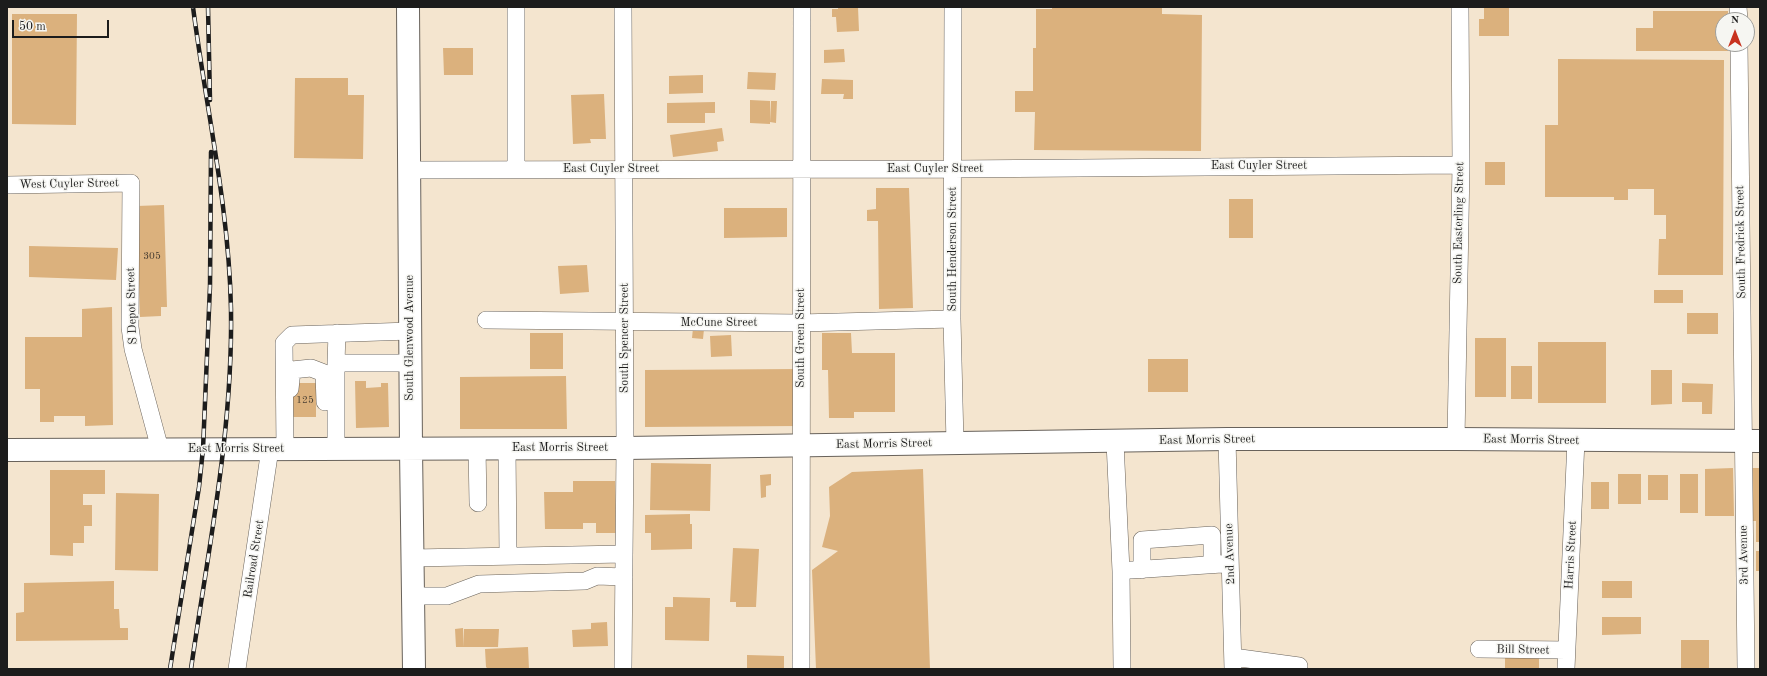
<!DOCTYPE html>
<html>
<head>
<meta charset="utf-8">
<style>
	body { margin:0 }
	#map { position:relative; width:1767px; height:676px; overflow:hidden; background:#f4e5cf; font-family:"Old Standard TT",serif }
	canvas { display:block }
	.frame { position:absolute; inset:0; border:8px solid #1c1c1c; pointer-events:none }
	.north { position:absolute; left:1715px; top:12px; width:40px; height:40px; box-sizing:border-box; background:#f6f6f2; border:1px solid #9f9f9c; border-radius:50%; rotate:0deg; font-size:11px; font-weight:700; line-height:16px; text-align:center; color:#1c1c1c }
	.north::after { content:''; display:block; margin:auto; width:14px; height:18px; background:#c8321e; clip-path:polygon(50% 0,100% 100%,50% 72%,0 100%) }
	.scale { position:absolute; left:12px; top:20px; width:97px; height:18px; box-sizing:border-box; border:2px solid #1c1c1c; border-top:0; padding-left:5px; font-size:12px; line-height:14px; white-space:nowrap; color:#1c1c1c; -webkit-text-stroke:3px #f6f6f2; paint-order:stroke }
</style>
</head>
<body>
<div id="map">
<canvas width="1767" height="676"></canvas>
<div class="frame"></div>
<div class="north">N</div>
<div class="scale">50 m</div>
</div>
<script>
const context = document.querySelector('canvas').getContext('2d');
context.lineJoin = 'round';
function fillPath(path, color) { context.fillStyle = color; context.fill(path, 'evenodd'); }
function trace(path, color, width, dash) { context.strokeStyle = color; context.lineWidth = width; context.lineCap = dash ? 'butt' : 'round'; context.setLineDash(dash || []); context.stroke(path); }
function label(font, color, halo, rows, align = 'center') {
  context.font = font + ' "Old Standard TT",serif'; context.lineWidth = 3; context.setLineDash([]); context.textBaseline = 'middle'; context.strokeStyle = halo; context.fillStyle = color; for (const [text, x, y, turn = 0] of rows) {
    context.save(); context.translate(x, y); context.rotate((+turn || 0) * Math.PI / 180); context.textAlign = isNaN(turn) ? turn : align; if (halo) context.strokeText(text, 0, 0); context.fillText(text, 0, 0); context.restore();
  }
}
const building = new Path2D(`
	M838,7h20l1,24 -22,1 -1,-15h-4v-8h6z
	M1052,7h110v7l40,1 -1,136 -167,-1 1,-38h-20v-21h18v-43h3v-39h16z
	M1484,7h25v29h-30v-17h5z
	M1653,11h75v9h-5v24h5v7h-92v-23h17z
	M12,14h65l-1,111 -64,-1z
	M443,48h30v27h-29z
	M844,49l1,13 -21,1v-13z
	M1558,59l166,1 -1,215h-65l1,-36h7v-24h-12v-26h-26v11h-14v-3h-69v-72h13z
	M748,72l28,1 -1,17 -28,-1z
	M703,75v18l-34,1v-18z
	M295,78h53v17h16l-1,64 -69,-1z
	M822,79l31,1v19h-10l1,-5h-23z
	M604,94l2,45h-16l1,4 -18,1 -2,-49z
	M750,100l20,1v23l-20,-1z
	M771,101h6l-1,22 -6,-1z
	M715,102v11h-10v10h-38v-20z
	M722,128l2,13 -7,1 1,9 -45,6 -3,-22z
	M1485,162h20v23h-20z
	M876,188h33l4,120 -34,1 -1,-88h-11v-11l9,-1z
	M1229,199h24v39h-24z
	M164,205l3,102h-6v9l-21,1 -3,-111z
	M724,208h63v29l-63,1z
	M29,246l89,2 -2,32 -87,-3z
	M587,265l2,27 -29,2 -2,-28z
	M1654,290h29v13h-29z
	M112,307l1,118 -28,1v-10h-31v6h-14v-33h-15v-52h57v-28z
	M1687,313h31v21h-31z
	M693,328l11,1 -1,10 -11,-1z
	M530,333h33v36h-33z
	M822,333h29l1,20h43v59h-41v6h-25l-1,-48h-6z
	M731,335l1,21 -21,1 -1,-21z
	M1475,338h31v59h-31z
	M1538,342h68v61h-68z
	M1148,359h40v33h-40z
	M1511,366h21v33h-21z
	M799,369v57l-154,1v-57z
	M1651,370h21v34l-21,1z
	M566,376l1,53h-107v-52z
	M355,381h11v7l15,-1v-4h7l1,44 -33,1z
	M293,383h23v34h-23z
	M1682,383l31,1 -1,30h-10v-12h-20z
	M651,463l60,1 -1,47 -60,-1z
	M1733,468l1,48h-29v-47z
	M1750,468h10v74h-4v-21h-6z
	M923,469l7,200h-114l-4,-99 26,-19 -16,-4 8,-31 -1,-29 23,-15z
	M50,470h55v24h-22v11h9v21h-8v17h-11v13l-23,-1z
	M771,474v11l-5,1v11l-5,1 -1,-23z
	M1618,474h23v30h-23z
	M1680,474h18v39h-18z
	M1648,475h20v25h-20z
	M573,481h42l1,52h-20v-10h-13v6h-38l-1,-37h29z
	M1591,482h18v27h-18z
	M116,493l43,1 -1,77 -43,-1z
	M690,514v10h2v25l-41,1v-17h-6v-18z
	M733,548l26,1 -3,58h-20v-5h-6z
	M1756,551h4v20h-4z
	M114,581v28h5l1,19h8v12l-112,1v-28l8,-1v-29z
	M1602,581h30v17h-30z
	M673,597l37,1 -1,43 -44,-1v-33h8z
	M1602,617h39v17l-39,1z
	M607,622l1,24 -35,1 -1,-17 19,-1v-6z
	M463,628l1,19h-8l-1,-18z
	M464,629h35l-1,18h-34z
	M1681,640h28v29h-28z
	M528,647l1,22h-41l-2,-2 -1,-18z
	M1505,653h34v16h-34z
	M747,655l37,1v13h-37z`);
const minor = new Path2D(`
	M623,7l2,441 -2,221
	M953,7l-1,312 3,124
	M1738,7l1,13
	M1739,44l7,625
	M409,170l544,-1 508,-4
	M516,170v-163
	M7,185l124,-2 -1,144 3,22 27,100
	M486,320l314,3 152,-4
	M336,363l1,-30
	M290,389l2,-19 19,-2 13,5 1,29
	M1227,439l6,230
	M1456,439l5,-274 -1,-158
	M1115,442l6,129 1,98
	M477,448l1,55
	M507,448l1,108
	M285,449l-1,-106 8,-8 118,-4
	M336,449v-86h74
	M413,558l211,-4
	M1131,570l91,-6
	M1142,570v-30l70,-5v29
	M414,596h33l32,-12 106,-3 12,-5 27,1
	M1479,649l87,1
	M1233,657l66,9
	M237,669l33,-220
	M801,669l1,-662
	M1566,669l10,-229`);
const major = new Path2D(`
	M408,7l3,442 3,220
	M7,450l618,-2 602,-9h229l304,2`);
const rail = new Path2D(`
	M208,7l2,93
	M170,669l29,-182 4,-38 7,-163 1,-134
	M191,669c17,-119 42,-238 40,-360 -2,-102 -25,-201 -38,-302`);
const numberNames = [
	["305",152,256],
	["125",305,400]
];
const streetNames = [
	["East Cuyler Street",1259,166],
	["East Cuyler Street",611,169],
	["East Cuyler Street",935,169],
	["West Cuyler Street",69,184,-1],
	["South Easterling Street",1459,223,-89],
	["South Fredrick Street",1741,242,-91],
	["South Henderson Street",953,249,-90],
	["S Depot Street",132,306,-92],
	["McCune Street",719,323],
	["South Glenwood Avenue",410,338,-90],
	["South Spencer Street",625,338,-90],
	["South Green Street",801,338,-90],
	["East Morris Street",1207,440,-1],
	["East Morris Street",1531,440,1],
	["East Morris Street",884,444,-1],
	["East Morris Street",560,448],
	["East Morris Street",236,449],
	["2nd Avenue",1230,554,-92],
	["Harris Street",1571,555,-87],
	["3rd Avenue",1744,555,-91],
	["Railroad Street",254,559,-81],
	["Bill Street",1523,650,1]
];
fillPath(building, '#dbb17d');
trace(minor, '#68625b', 18);
trace(major, '#68625b', 24);
trace(minor, '#fff', 17);
trace(major, '#fff', 22);
trace(rail, '#1c1c1c', 4.5);
trace(rail, '#f6f6f2', 3, [9]);
label('10px', '#4c4134', null, numberNames);
label('12px', '#1c1c1c', '#f6f6f2', streetNames);
</script>
</body>
</html>
